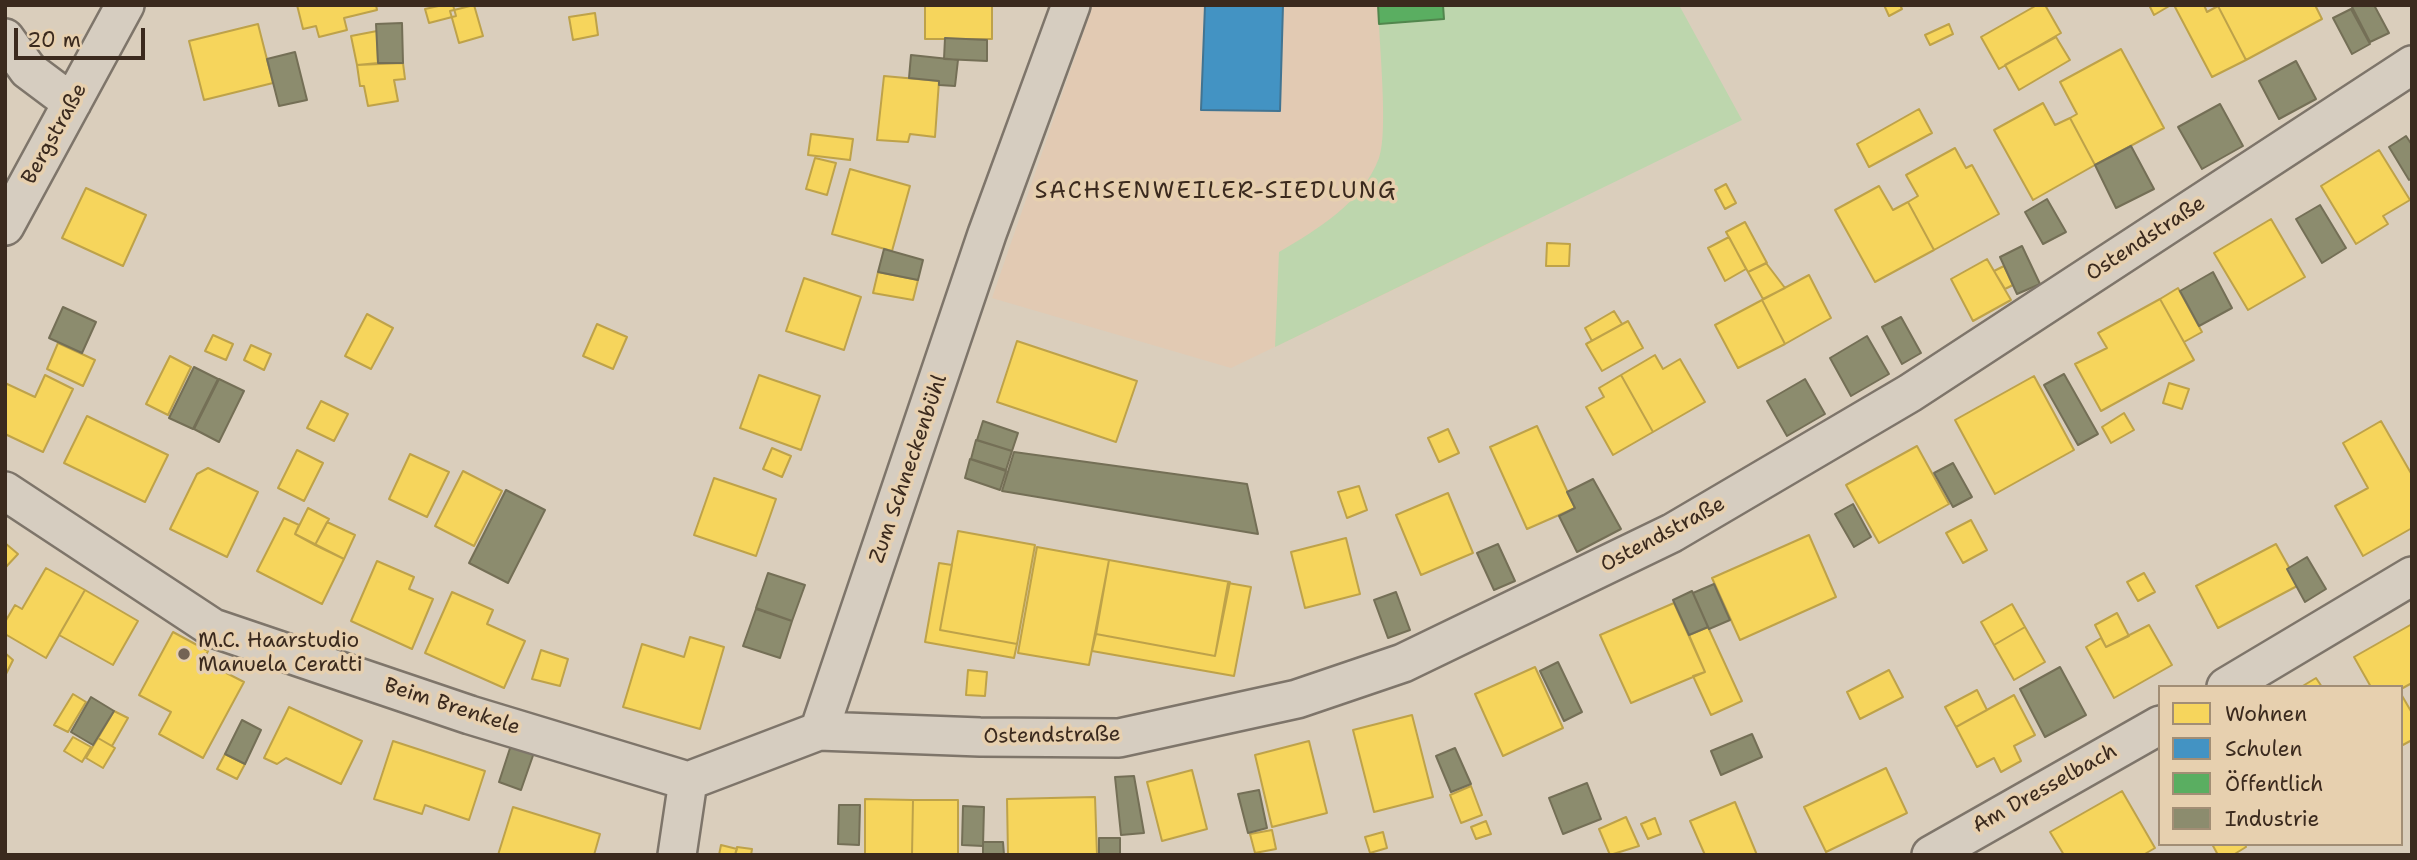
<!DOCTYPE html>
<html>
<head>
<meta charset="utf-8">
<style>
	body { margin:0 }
	#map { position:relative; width:2417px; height:860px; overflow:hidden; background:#dacebc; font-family:"Shantell Sans",sans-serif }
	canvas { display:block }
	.frame { position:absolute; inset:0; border:7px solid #3b2a1e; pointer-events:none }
	.legend { position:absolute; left:2158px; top:685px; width:245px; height:161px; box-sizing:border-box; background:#e7d0af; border:2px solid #a28e75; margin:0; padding:9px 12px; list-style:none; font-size:21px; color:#3b2a1e }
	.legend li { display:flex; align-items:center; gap:14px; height:35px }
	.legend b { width:35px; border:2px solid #a28e75 }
	.scale { position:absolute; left:14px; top:28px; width:131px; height:32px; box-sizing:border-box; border:4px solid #3b2a1e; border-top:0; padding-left:9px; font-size:21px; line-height:24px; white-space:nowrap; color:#3b2a1e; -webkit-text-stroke:5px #e7d0af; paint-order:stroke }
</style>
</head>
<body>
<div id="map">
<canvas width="2417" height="860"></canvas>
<div class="frame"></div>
<ul class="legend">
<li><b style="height:19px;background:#f6d55c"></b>Wohnen</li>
<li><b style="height:19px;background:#4393c3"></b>Schulen</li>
<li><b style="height:19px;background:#5aae61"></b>Öffentlich</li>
<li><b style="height:19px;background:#8c8c6e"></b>Industrie</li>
</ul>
<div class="scale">20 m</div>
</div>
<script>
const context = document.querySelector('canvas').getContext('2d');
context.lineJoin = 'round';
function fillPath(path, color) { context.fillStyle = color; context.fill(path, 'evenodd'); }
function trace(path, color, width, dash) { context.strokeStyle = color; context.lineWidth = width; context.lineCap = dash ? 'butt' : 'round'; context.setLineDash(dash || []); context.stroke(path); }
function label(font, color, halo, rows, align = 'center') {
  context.font = font + ' "Shantell Sans",sans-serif'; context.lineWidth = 7; context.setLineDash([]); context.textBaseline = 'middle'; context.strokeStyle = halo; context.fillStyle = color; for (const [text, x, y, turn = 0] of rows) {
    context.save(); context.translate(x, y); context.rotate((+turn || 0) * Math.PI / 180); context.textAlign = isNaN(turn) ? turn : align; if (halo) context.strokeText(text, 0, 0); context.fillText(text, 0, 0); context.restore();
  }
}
const built = new Path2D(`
	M1093,5h285l1,18 65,-4 -1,-14 89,218 -301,145 -239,-70z`);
const green = new Path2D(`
	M1443,5h236l63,115 -467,227 4,-95c39,-23 83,-49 100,-94 9,-23 1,-106 0,-134l65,-5z`);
const homes = new Path2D(`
	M297,5h79l1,5 -33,8 3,12 -28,7 -3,-11 -13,3z
	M443,5h10l3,11 -27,7 -4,-14z
	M474,5l9,31 -24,7 -9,-32z
	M925,5h67v34h-67z
	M1884,5h16l2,4 -13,7z
	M2037,5h8l16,28 -62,36 -18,-32z
	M2149,5h22l-17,10z
	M2179,5h25l3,7 11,-6 28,54 -34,17 -37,-70z
	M2315,5l7,14 -76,41 -28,-54z
	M595,13l3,22 -25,5 -4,-23z
	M258,24l15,59 -69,17 -15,-59z
	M1949,24l4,10 -23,11 -5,-10z
	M377,31l1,32 -21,2 -6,-29z
	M2056,37l14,23 -51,30 -14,-25z
	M2121,49l43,79 -69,37 -25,-47 7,-4 -17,-32z
	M403,63l2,16 -11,1 4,21 -30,5 -4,-20h-4l-3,-21z
	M884,76l55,5 -4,56 -25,-3 -2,8 -31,-2z
	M2043,103l12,22 15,-7 25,47 -62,35 -39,-70z
	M1919,109l13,24 -63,34 -12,-23z
	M811,134l42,5 -3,21 -42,-5z
	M1955,148l11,20 6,-3 27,49 -65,36 -26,-48 10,-6 -12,-21z
	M2379,150l31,50 -27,16 5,8 -32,20 -35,-58z
	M815,158l21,5 -9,32 -21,-6z
	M850,169l60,17 -18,65 -60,-17z
	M1726,184l10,19 -11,6 -10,-19z
	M1879,186l14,24 15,-8 26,48 -59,32 -40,-72z
	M86,188l60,27 -23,51 -61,-28z
	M2271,219l34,58 -57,33 -34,-57z
	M1745,222l22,41 -19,9 -22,-40z
	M1729,237l17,32 -21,12 -17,-33z
	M1547,243l23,1 -1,22h-23z
	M1987,259l24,41 -38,21 -22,-42z
	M1766,263l19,25 -22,11 -15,-27z
	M2004,266l9,19 -8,4 -11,-18z
	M878,272l40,8 -5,20 -40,-7z
	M1809,275l22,43 -46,26 -23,-44z
	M804,278l57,19 -17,53 -58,-19z
	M2178,288l24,44 -18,10 -24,-43z
	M2160,299l34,61 -93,51 -26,-47 32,-16 -9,-15z
	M1762,300l23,44 -47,24 -23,-43z
	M1614,311l8,13 -30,17 -7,-13z
	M367,314l26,14 -22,41 -26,-13z
	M1628,321l15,27 -41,23 -16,-27z
	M597,324l30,13 -14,32 -30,-13z
	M213,335l20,9 -7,16 -21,-9z
	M1017,341l120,40 -21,61 -119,-40z
	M58,343l37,17 -12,26 -36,-17z
	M251,345l20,9 -7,16 -20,-10z
	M1655,355l8,14 17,-10 25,43 -52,30 -32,-57z
	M170,356l21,11 -23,48 -22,-11z
	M45,375l28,14 -30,63 -38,-18v-51l30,14z
	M759,375l61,21 -19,54 -61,-22z
	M1621,375l32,57 -40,23 -27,-48 18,-10 -5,-9z
	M2034,376l40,74 -79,44 -40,-74z
	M2169,383l20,6 -7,20 -19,-6z
	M321,401l27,13 -14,27 -27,-13z
	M2124,413l10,17 -23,13 -9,-16z
	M87,416l81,39 -23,47 -81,-39z
	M2381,421l31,54v53l-49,28 -28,-50 33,-18 -25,-45z
	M1537,426l38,82 -48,21 -37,-82z
	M1448,429l11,24 -20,9 -11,-24z
	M1917,446l32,58 -70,39 -33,-58z
	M772,448l19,8 -9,21 -19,-8z
	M297,450l26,13 -19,38 -26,-13z
	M410,454l39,18 -22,45 -38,-18z
	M208,468l50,24 -31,65 -57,-28 27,-55z
	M463,471l39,20 -28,55 -39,-20z
	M714,478l62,21 -20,57 -62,-21z
	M1359,486l8,24 -20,8 -9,-26z
	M1448,493l25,60 -52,22 -25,-60z
	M308,508l21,11 -14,26 -20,-11z
	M284,518l15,7 -4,9 49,25 -22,45 -65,-33z
	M1971,520l16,30 -24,13 -17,-30z
	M327,522l28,13 -11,24 -29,-14z
	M958,531l77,14 -18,99 -77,-14z
	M1809,535l27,62 -96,43 -28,-62z
	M1346,538l14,56 -55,14 -14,-56z
	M5,543l13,11 -13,14z
	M2276,544l23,41 -81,43 -22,-42z
	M1037,547l72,13 -20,105 -71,-12z
	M1109,560l121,22 -15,74 -119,-22z
	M377,561l37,16 -5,12 24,10 -21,50 -61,-28z
	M939,563l13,2 -12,65 77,14 -3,14 -89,-16z
	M46,568l39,22 -39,68 -41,-24v-12l10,-17 7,4z
	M2144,573l11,19 -17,9 -11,-19z
	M1228,583l23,4 -17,89 -142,-25 4,-17 119,22z
	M85,590l53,31 -25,44 -54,-30z
	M452,592l41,18 -6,14 38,17 -21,47 -79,-35z
	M1674,603l31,69 -74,31 -31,-68z
	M2012,604l13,23 -31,18 -13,-23z
	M2117,613l12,23 -23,11 -11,-22z
	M2412,624v59l-11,6 -30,-2 -17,-30z
	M2149,625l23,40 -58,33 -28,-51 15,-9 5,9z
	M1708,627l34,74 -31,14 -18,-39 12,-4 -16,-37z
	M2025,627l20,35 -31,18 -20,-35z
	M173,632l35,19 -5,10 41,21 -41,76 -44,-24 12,-22 -32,-17z
	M690,637l34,10 -24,82 -77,-22 19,-63 42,13z
	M541,650l27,9 -8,27 -28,-7z
	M5,653l8,7 -8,16z
	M1535,667l28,61 -60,28 -28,-62z
	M968,670l19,2 -2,24 -19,-1z
	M1889,670l14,27 -43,22 -13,-27z
	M2316,678l6,9h-21z
	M1977,690l10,20 -31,17 -11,-20z
	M73,694l13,8 -18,30 -14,-7z
	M2401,694l11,19v27l-11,6z
	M2014,695l21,40 -21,11 7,15 -20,11 -7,-14 -17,9 -21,-40z
	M289,707l73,34 -21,43 -55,-26 -9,6 -13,-6z
	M114,711l14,7 -16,28 -14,-8z
	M1412,715l21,82 -59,15 -21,-82z
	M73,737l18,10 -9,15 -18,-11z
	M98,738l17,10 -12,20 -17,-10z
	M393,741l92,30 -16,49 -44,-15 -3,9 -48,-15z
	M1309,741l18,72 -55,14 -17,-72z
	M225,754l20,10 -8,15 -20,-10z
	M1886,768l21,45 -81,39 -22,-45z
	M1192,770l15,59 -45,12 -15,-59z
	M1471,786l11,29 -21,8 -11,-28z
	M2122,791l33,57 -12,7h-79l-14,-23z
	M1095,797l2,58h-89l-1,-56z
	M865,799l48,1 -1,55h-47z
	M913,800h45v55h-46z
	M1735,802l22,53h-52l-15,-34z
	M513,807l87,27 -6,21h-96z
	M1626,817l13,29 -29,9 -11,-26z
	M1655,818l6,16 -13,5 -7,-15z
	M1486,821l5,13 -15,5 -5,-12z
	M1272,830l4,19 -21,4 -5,-19z
	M1383,832l4,16 -17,5 -5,-16z
	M2212,844h33l1,3 -13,8h-15z
	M721,845l16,4 -2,6h-16z
	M737,847l15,2 -1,6h-16z`);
const schools = new Path2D(`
	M1205,5h78l-3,106 -79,-1z`);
const public = new Path2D(`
	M1378,5h65l1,14 -65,5z`);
const industry = new Path2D(`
	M2354,5h20l15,28 -19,9 -18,-35z
	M2351,9l19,35 -18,10 -19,-36z
	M402,23l1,40h-25l-2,-39z
	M945,38l42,2v21l-43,-2z
	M295,52l12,48 -28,6 -12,-47z
	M911,55l47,5 -3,26 -16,-1v-4l-30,-3z
	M2296,61l20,38 -37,20 -20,-38z
	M2220,104l23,42 -41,23 -24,-42z
	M2406,136l6,9v33l-3,2 -20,-33z
	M2131,146l23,43 -38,19 -21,-43z
	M2047,199l19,33 -23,12 -18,-32z
	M2320,205l26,43 -24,15 -26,-44z
	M2022,246l18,38 -23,10 -17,-37z
	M884,249l39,11 -5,20 -40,-8z
	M2213,272l19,36 -33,18 -19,-35z
	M63,307l33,15 -14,31 -33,-15z
	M1901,317l20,36 -19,11 -20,-37z
	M1867,336l22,38 -38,22 -21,-38z
	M194,367l24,12 -25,50 -24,-11z
	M2064,374l34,60 -20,11 -34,-60z
	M219,379l25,12 -25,51 -25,-13z
	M1805,379l20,35 -38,22 -20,-35z
	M983,421l35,12 -6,18 -35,-11z
	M976,440l36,11 -6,19 -35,-11z
	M1014,452l233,32 11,50 -256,-43z
	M970,459l36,12 -6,19 -35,-12z
	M1953,463l19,34 -19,10 -19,-34z
	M1593,479l28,50 -44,23 -18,-36 16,-8 -8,-16z
	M506,490l39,20 -37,73 -39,-20z
	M1853,504l18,33 -17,10 -19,-33z
	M1498,544l17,37 -21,9 -17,-37z
	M2307,557l19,32 -21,13 -18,-33z
	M768,573l37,12 -13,36 -36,-13z
	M1714,584l16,36 -21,9 -16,-36z
	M1692,591l16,36 -19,8 -16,-35z
	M1396,592l14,38 -22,8 -14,-38z
	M756,609l36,12 -12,37 -37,-12z
	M1558,662l24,50 -18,9 -24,-50z
	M2060,667l26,48 -41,22 -25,-48z
	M91,697l23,14 -21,34 -22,-13z
	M242,720l19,10 -16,34 -20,-10z
	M1752,734l10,23 -41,18 -10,-24z
	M514,736l23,8 -16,46 -22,-8z
	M1455,748l16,36 -20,8 -15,-36z
	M1134,776l10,57 -23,2 -6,-58z
	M1587,783l14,36 -38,15 -14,-36z
	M1259,790l8,38 -19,5 -10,-39z
	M839,805h21l-1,40 -21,-1z
	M963,806l21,1 -1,39 -21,-1z
	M1099,838h21v17h-21z
	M983,842h20l1,13h-21z`);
const street = new Path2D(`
	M5,38l23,32 44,33
	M5,226l120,-221
	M5,491l208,137 257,87 218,66
	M2226,687l186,-111
	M819,731l161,6 139,1 178,-39 106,-36 269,-130 238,-140 502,-328
	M677,855l11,-74 131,-50 168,-497 84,-229
	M1931,855l229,-130`);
const markers = [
	[184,654,7,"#736355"]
];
const streetNames = [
	["Bergstraße",55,134,-61],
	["Ostendstraße",2146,239,-33],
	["Zum Schneckenbühl",909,469,-71],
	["Ostendstraße",1663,535,-28],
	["Beim Brenkele",452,707,18],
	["Ostendstraße",1052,736,-1],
	["Am Dresselbach",2045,789,-29]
];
const poiNames = [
	["M.C. Haarstudio",198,642],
	["Manuela Ceratti",198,666]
];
const neighbourhoodNames = [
	["SACHSENWEILER-SIEDLUNG",1216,192]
];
fillPath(built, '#e2cab3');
fillPath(green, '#bdd6ad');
fillPath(homes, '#f6d55c');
trace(homes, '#bea249', 2);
fillPath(schools, '#4393c3');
trace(schools, '#417492', 2);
fillPath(public, '#5aae61');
trace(public, '#51864d', 2);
fillPath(industry, '#8c8c6e');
trace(industry, '#746f56', 2);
trace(street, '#7e756a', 42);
trace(street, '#d6cdc0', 37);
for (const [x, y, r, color] of markers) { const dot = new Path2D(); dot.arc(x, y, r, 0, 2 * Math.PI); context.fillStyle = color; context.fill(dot); trace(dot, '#e7d0af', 2.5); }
label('21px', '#3b2a1e', '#e7d0af', streetNames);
label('21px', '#3b2a1e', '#e7d0af', poiNames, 'left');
context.letterSpacing = '2px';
label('23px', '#3b2a1e', '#e7d0af', neighbourhoodNames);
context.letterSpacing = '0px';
</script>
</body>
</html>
